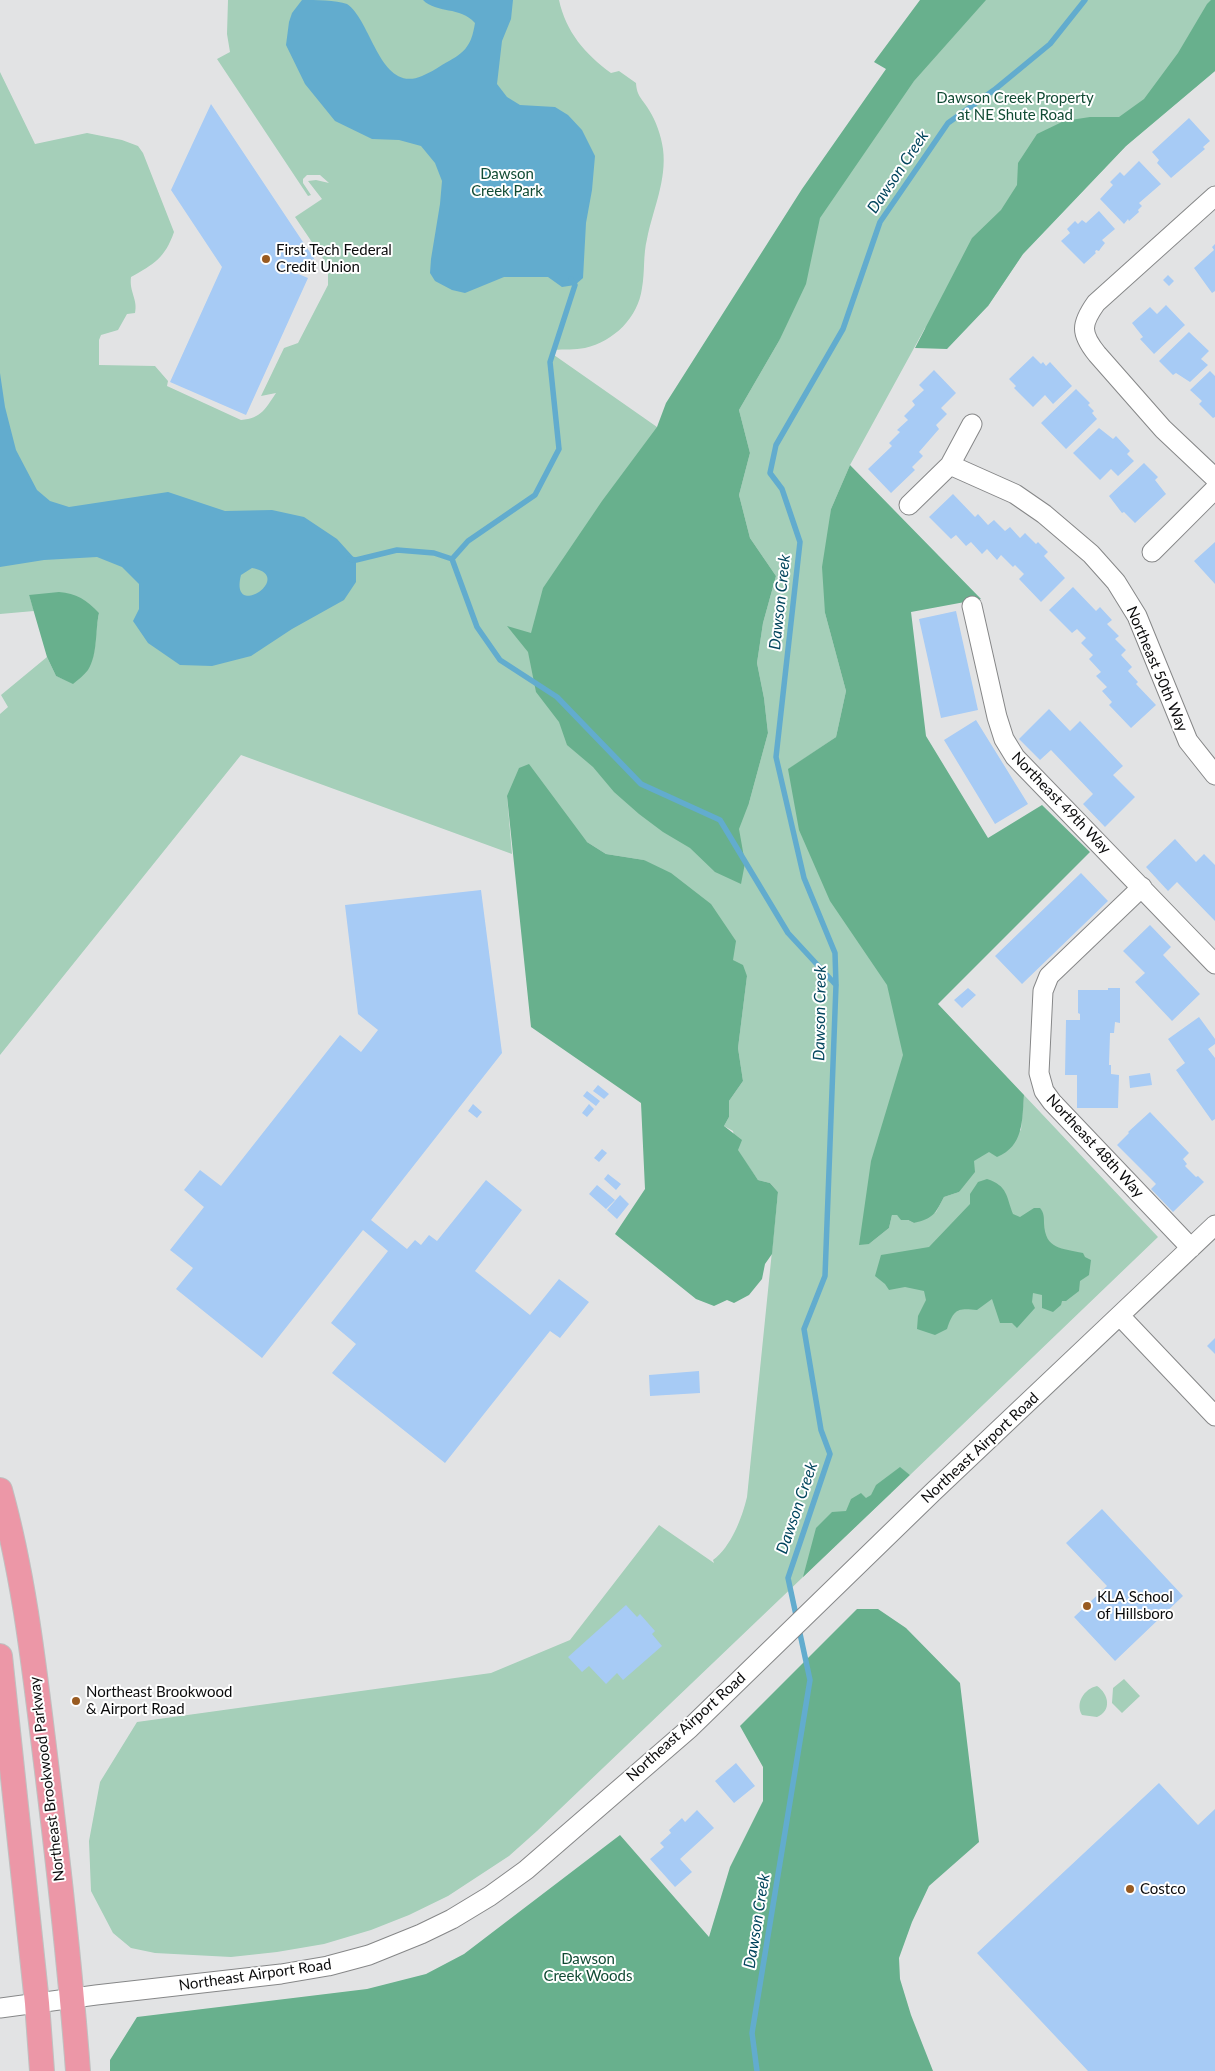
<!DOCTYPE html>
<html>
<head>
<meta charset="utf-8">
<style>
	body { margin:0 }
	canvas { display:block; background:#e2e3e4 }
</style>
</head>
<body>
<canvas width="1215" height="2071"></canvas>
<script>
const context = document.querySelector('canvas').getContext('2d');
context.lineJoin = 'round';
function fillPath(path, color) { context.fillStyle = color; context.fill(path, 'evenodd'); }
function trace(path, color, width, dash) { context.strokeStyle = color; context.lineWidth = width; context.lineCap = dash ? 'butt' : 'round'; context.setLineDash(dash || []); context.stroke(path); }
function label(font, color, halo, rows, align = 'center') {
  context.font = font + ' Lato,sans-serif'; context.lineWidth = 4; context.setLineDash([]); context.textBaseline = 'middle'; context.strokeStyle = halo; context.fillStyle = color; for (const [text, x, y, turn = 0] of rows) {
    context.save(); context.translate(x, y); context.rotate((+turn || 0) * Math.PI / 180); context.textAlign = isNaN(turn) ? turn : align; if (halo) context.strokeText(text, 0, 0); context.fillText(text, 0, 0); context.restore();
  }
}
const green = new Path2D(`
	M228,0h331c7,32 26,54 52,73l8,-2 17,12c1,14 6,15 13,27 7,11 12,25 14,39 4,31 -10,60 -16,90 -4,16 -2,33 -5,49 -4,30 -28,53 -57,60 -10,2 -21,1 -31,2v5l103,72 92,376 19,-70 -4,-35 -7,-35 6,-40 13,-47 -26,-38 -11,-43 11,-42 -11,-43 40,-69 33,-132 148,-209h255v71l-89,75 -103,108 -35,52 -63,22 -75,137 -19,44 -6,104 21,78 -10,46 -47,32 119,203 11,91 -50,181 20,-16 3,-13h5l17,8 22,-11 8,-15 15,-5 14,-31 48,-31 3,-35 134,142 -248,238 -10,-7 -11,8 2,17 -354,338 -28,25 -61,40 -39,19 -38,15 -47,14 -47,8 -46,5 -76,-4 -24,-5 -18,-15 -22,-42 -2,-50 11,-59 37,-60 354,-49 79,-33 89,-115 55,38 -1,-3c18,-13 29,-42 34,-63l31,-305 -8,-9 -12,-3 -21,-30 -4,-19 -9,-5 5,-9v-16l14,-20 -5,-33 9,-72 -103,-116 -38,-6 -19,-12 -80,-46 5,58 -271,-99 -241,300v-341l8,-7 -7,-12 46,-38 9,19 17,7c29,-25 19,-37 26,-70l-70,-18 5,16 -34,3v-542l35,72 52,-11 35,7 16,6 5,7 31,79c-9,26 -20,32 -43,45 -2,15 7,22 4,36l-8,1 -9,16 -17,5 -2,5v25l56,1 13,15 -1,5 74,34c21,-2 24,-11 35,-27l-15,3 23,-48 14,-5 30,-58v-12l-2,-10 -31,-46 27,-18 -14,-18 8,-1 13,3 -9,-8h-13l-4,4v4l8,12 -3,1 -91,-137 13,-7 -3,-18z
	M1124,1679l16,17 -18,17 -10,-10 1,-15z
	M1097,1686c12,8 15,25 0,31l-15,-2c-7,-12 2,-26 15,-29z`);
const forest = new Path2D(`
	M920,0h66l-72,81 -94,137 -14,66 -27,57 -40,69 11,43 -11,42 11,43 26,38 -13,47 -6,40 7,35 4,35 -19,70 -10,26 6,34 -4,21 -26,-12 -25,-24 -27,-16 -24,-18 -25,-22 -21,-25 -26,-22 -8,-23 -23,-30 -8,-40 -21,-26 24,7 12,-45 59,-87 55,-74 9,-24 136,-214 84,-120 -12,-7z
	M1211,0h4v71l-89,75 -103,108 -35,52 -41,43 -32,-1 57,-110 29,-28 16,-25 1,-22 19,-29 27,-13 26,-4h29l25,-18 34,-46 29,-49z
	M850,465l131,134 -70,13 15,124 62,102 54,-33 48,47 -152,152 86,91c-2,25 0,51 -27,62l-8,-5 -15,9 1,11 -16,20 -15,5c-9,17 -10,21 -30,26l-6,-3h-7l-4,-5h-5l-3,13 -20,16 -10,1 12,-84 32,-106 -16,-70 -57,-84 -31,-71 -11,-61 48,-32 10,-46 -21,-78 -3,-46 9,-58z
	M59,592c17,1 28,8 40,21 -4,18 -1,41 -11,57 -4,5 -10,10 -15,14l-17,-8 -9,-19 -18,-62z
	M529,764l58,78 19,12 38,6 27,13 40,31 25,37 -3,19 10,5 4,11 -9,72 5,33 -14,20v16l-5,9 18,14 -4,10 20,30 12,3 8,9 -6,62 -7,10 -3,15 -13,16 -15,8 -7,-3 -13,6 -18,-7 -81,-65 30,-45 -4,-86 -110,-76 -24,-231 12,-28z
	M987,1179c21,7 19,17 26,35l7,3 14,-9h6c4,5 4,9 4,15 1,27 18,25 39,30l2,4 6,3 -2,15 -9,6 -1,10 -13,10h-4l-1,4 -8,7 -11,-4v-13l-9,-2 -1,9 3,6 -18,20 -5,-5h-12l-8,-24 -15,11c-20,-2 -23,-1 -30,19l-12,6 -18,-6 1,-13 8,-16 -2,-9 -19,-4 -16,3 -4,-6 -10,-8 6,-21 48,-8 41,-43v-10l8,-12z
	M900,1467l10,8 -107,102 13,-49 16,-16 14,-1 5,-12 10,-6 5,5 5,-3 5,-10z
	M857,1609h21l28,19 54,55 19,159 -50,44 -17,36 -13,36 1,21 11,36 22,56h-823v-11l27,-43 230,-28 59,-15 38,-20 156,-119 89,102 21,-70 33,-66v-34l-23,-41z`);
const water = new Path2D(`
	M302,0c13,0 34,0 45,4 25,17 33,90 75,72 7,-3 14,-7 20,-11 22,-12 29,-17 33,-42 -15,-17 -38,-9 -52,-23h90l-2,19 -9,22 -5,43 10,13 13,8 35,2 13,8 14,15 13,26 -3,34 -6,33 -3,55 -8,7 -13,2 -14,-10h-44l-39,16 -13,-3 -17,-9 -5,-8 1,-14 9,-55 2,-23 -7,-18 -14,-17 -22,-6 -27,-1 -37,-18 -30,-37 -19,-39 3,-23 3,-9z
	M0,373l5,34 11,43 21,40 13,11 19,6 99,-15 57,19 47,-1 32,7 33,22 19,21v22l-12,18 -52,29 -41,27 -39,10 -32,-1 -32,-22 -15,-22 6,-12v-25l-17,-17 -25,-10 -53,3 -44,7zM252,568c45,8 -23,54 -11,7z`);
const stream = new Path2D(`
	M349,559l7,1 41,-10 37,3 18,6
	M452,559l16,-18 67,-46 24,-46 -9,-87 25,-77 -4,-6
	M452,559l25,68 23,33 57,37 84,87 79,36 68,113 48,52
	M757,2071l-5,-38 58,-353 -22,-102 42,-124 -9,-24 -17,-101 21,-53 11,-291 -1,-32 -31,-75 -28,-121 24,-215 -18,-53 -12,-16 6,-28 67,-116 37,-107 68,-99 46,-33 56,-46 35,-44`);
const building = new Path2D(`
	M211,104l104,156 -19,13 12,5 -62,137 -76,-33 52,-115 -51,-77z
	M1189,118l21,23 -7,6 2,2 -34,29 -14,-15 2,-3 -7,-8z
	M1139,161l22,23 -22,19 3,3 -4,4 1,2 -10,9 -1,-2 -4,5 -24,-25 13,-14 -3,-3 10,-10 4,4z
	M1099,211l16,18 -13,11 3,3 -4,5 -2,3 -3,-1 -1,2 1,1 -12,11 -23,-23 9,-8 -3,-4 8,-8 3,3 4,-4 4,3z
	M1215,244v47l-3,2 -18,-25 20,-18 -2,-3z
	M1168,275l6,6 -5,5 -6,-6z
	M1166,305l19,20 -31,29 -14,-15 3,-2 -11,-14 18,-16 7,7z
	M1189,332l20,19 -8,8 7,6 -18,17 -14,-9 -3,2 -14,-14z
	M1033,356l8,8 2,-2 3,4 4,-4 22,24 -19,18 -8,-9 -12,12 -19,-19 2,-2 -7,-7z
	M934,370l22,23 -15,15 6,6 -11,11 3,4 -20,23 4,4 -11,11 3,3 -24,23 -23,-24 24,-23 -3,-3 11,-11 -3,-2 11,-10 -4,-4 11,-11 -3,-4 12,-11 -5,-5z
	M1210,371l5,5v41l-2,1 -14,-14 3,-3 -12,-11z
	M1076,389l14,14 -2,2 6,6 -2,2 5,6 -31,30 -25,-26z
	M1099,428l14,11 3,-3 14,15 -3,3 7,7 -16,15 -7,-7 -11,11 -27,-27z
	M1144,463l14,14 -3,3 11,14 -31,29 -11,-11 -2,1 -13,-17z
	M953,494l22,23 3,-3 10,11 6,-5 11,11 5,-4 10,11 5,-5 11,11 2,-2 10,10 -4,4 21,22 -24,24 -22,-23 5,-5 -9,-9 -2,2 -12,-12 -4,5 -10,-11 -5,5 -11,-12 -5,4 -10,-11 -5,4 -22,-22z
	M1215,542v42l-21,-23z
	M1073,587l23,24 4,-4 12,13 -5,4 12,12 -4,3 11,11 -5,5 11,12 -4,4 10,11 -2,2 20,21 -25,23 -22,-23 3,-3 -10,-11 5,-4 -11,-11 5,-4 -12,-13 4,-4 -12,-12 5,-5 -9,-9 -5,4 -23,-23z
	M956,611l22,99 -37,8 -22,-99z
	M1049,709l21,22 10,-10 43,45 -10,9 22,22 -30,30 -22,-23 10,-10 -42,-44 -11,10 -21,-21z
	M976,720l52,84 -33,20 -51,-84z
	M1175,839l21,23 8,-8 11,11v56l-38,-39 -9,9 -22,-24z
	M1081,873l27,28 -86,83 -27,-28z
	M481,890l21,163 -131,167 36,29 8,-9 6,5 8,-10 8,6 49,-61 36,30 -47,61 55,44 29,-36 30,23 -29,36 -10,-7 -105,132 -113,-90 24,-29 -25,-21 57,-72 -25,-21 -101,128 -86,-69 17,-21 -23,-18 34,-43 -20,-17 16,-20 21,16 119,-151 21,17 17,-22 -20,-16 -13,-109z
	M1150,925l21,22 -8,8 37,39 -28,27 -37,-39 10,-9 -22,-22z
	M968,988l8,7 -14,13 -8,-8z
	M1108,988h12v35l-5,-1 -1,11h-4l-1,32h2v9l8,1 -1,33h-41v-33h-12l1,-55h14v-6l-2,-1v-23h30z
	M1199,1017l16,22v5l-7,5 7,9v61l-3,2 -36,-51 9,-7 -17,-24z
	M1150,1073l2,12 -22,3 -1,-12z
	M598,1085l11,9 -5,5 -11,-8z
	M587,1091l13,10 -4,5 -13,-10z
	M473,1104l9,8 -5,6 -9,-7z
	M589,1104l5,5 -7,8 -5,-4z
	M1150,1112l39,41 -6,6 4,5 -2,2 11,11 2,-1 6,6 -31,30 -22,-23 5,-5 -39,-39 12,-12 -1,-1z
	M602,1149l5,4 -8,9 -5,-4z
	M608,1174l13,10 -5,6 -12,-11z
	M597,1185l18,15 -9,9 -17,-15z
	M620,1195l9,9 -12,15 -10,-9z
	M1215,1338v16l-8,-8z
	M699,1371l1,22 -50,3 -1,-21z
	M1102,1509l81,87 -68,65 -41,-44 33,-31 -41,-43z
	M626,1605l11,12 3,-3 15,17 -3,3 10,12 -39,34 -6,-7 -11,11 -17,-18 -7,6 -14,-15z
	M736,1763l19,23 -21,17 -19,-22z
	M1159,1783l39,42 17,-16v262h-127l-111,-118z
	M697,1810l17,18 -34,31 12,13 -17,15 -25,-28 14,-12 -4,-4 11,-10 -2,-3 13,-12 3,4z`);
const minor = new Path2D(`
	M1215,196l-119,107c-15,21 -16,30 1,51l66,75 52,49
	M972,424l-22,41 65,29 29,20 47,40 25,28 21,34 51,125 27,34
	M909,505l41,-40
	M1152,552l63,-63
	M972,606l25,111 7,22 11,18 200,207
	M1142,887l-93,89 -6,15 -4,82 5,18 8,11 139,146
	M1120,1316l95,100
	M0,2008l96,-13 185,-21 47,-8 41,-11 52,-21 31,-15 38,-23 36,-26 164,-142 243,-236 282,-267`);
const major = new Path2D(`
	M0,1490c24,86 34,176 45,265 13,105 25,210 33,316
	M0,1656l37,347 5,68`);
const markers = [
	[266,259,5,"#995b21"],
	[1087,1606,5,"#995b21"],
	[76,1701,5,"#995b21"],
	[1130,1889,5,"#995b21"]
];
const parkNames = [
	["Dawson Creek Property",1015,98],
	["at NE Shute Road",1015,115],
	["Dawson",507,174],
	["Creek Park",507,191],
	["Dawson",588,1959],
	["Creek Woods",588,1976]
];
const poiNames = [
	["First Tech Federal",276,250],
	["Credit Union",276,267],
	["KLA School",1097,1597],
	["of Hillsboro",1097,1614],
	["Northeast Brookwood",86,1692],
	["& Airport Road",86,1709],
	["Costco",1140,1889]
];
const streetNames = [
	["Northeast 50th Way",1157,669,67],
	["Northeast 49th Way",1061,803,46],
	["Northeast 48th Way",1095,1146,47],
	["Northeast Airport Road",980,1448,-43],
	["Northeast Airport Road",686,1727,-42],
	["Northeast Brookwood Parkway",47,1779,-97],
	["Northeast Airport Road",255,1975,-8]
];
const waterNames = [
	["Dawson Creek",898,172,-56],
	["Dawson Creek",780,602,-84],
	["Dawson Creek",820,1013,-89],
	["Dawson Creek",797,1508,-71],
	["Dawson Creek",757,1921,-81]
];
fillPath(green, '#a5cfb9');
fillPath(forest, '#68b08d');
fillPath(water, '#62acce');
trace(stream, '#62acce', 5.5);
fillPath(building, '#a7cbf5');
trace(minor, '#868788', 21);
trace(major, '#c0c0c0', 26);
trace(minor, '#fff', 19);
trace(major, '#ec97a7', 24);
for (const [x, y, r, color] of markers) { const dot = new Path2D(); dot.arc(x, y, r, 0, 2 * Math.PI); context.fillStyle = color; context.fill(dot); trace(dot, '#fff', 2); }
label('15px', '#114b34', '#fff', parkNames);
label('15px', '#0b0b0c', '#fff', poiNames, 'left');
label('15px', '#0b0b0c', '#fff', streetNames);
label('italic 16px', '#02455d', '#fff', waterNames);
</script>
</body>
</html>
